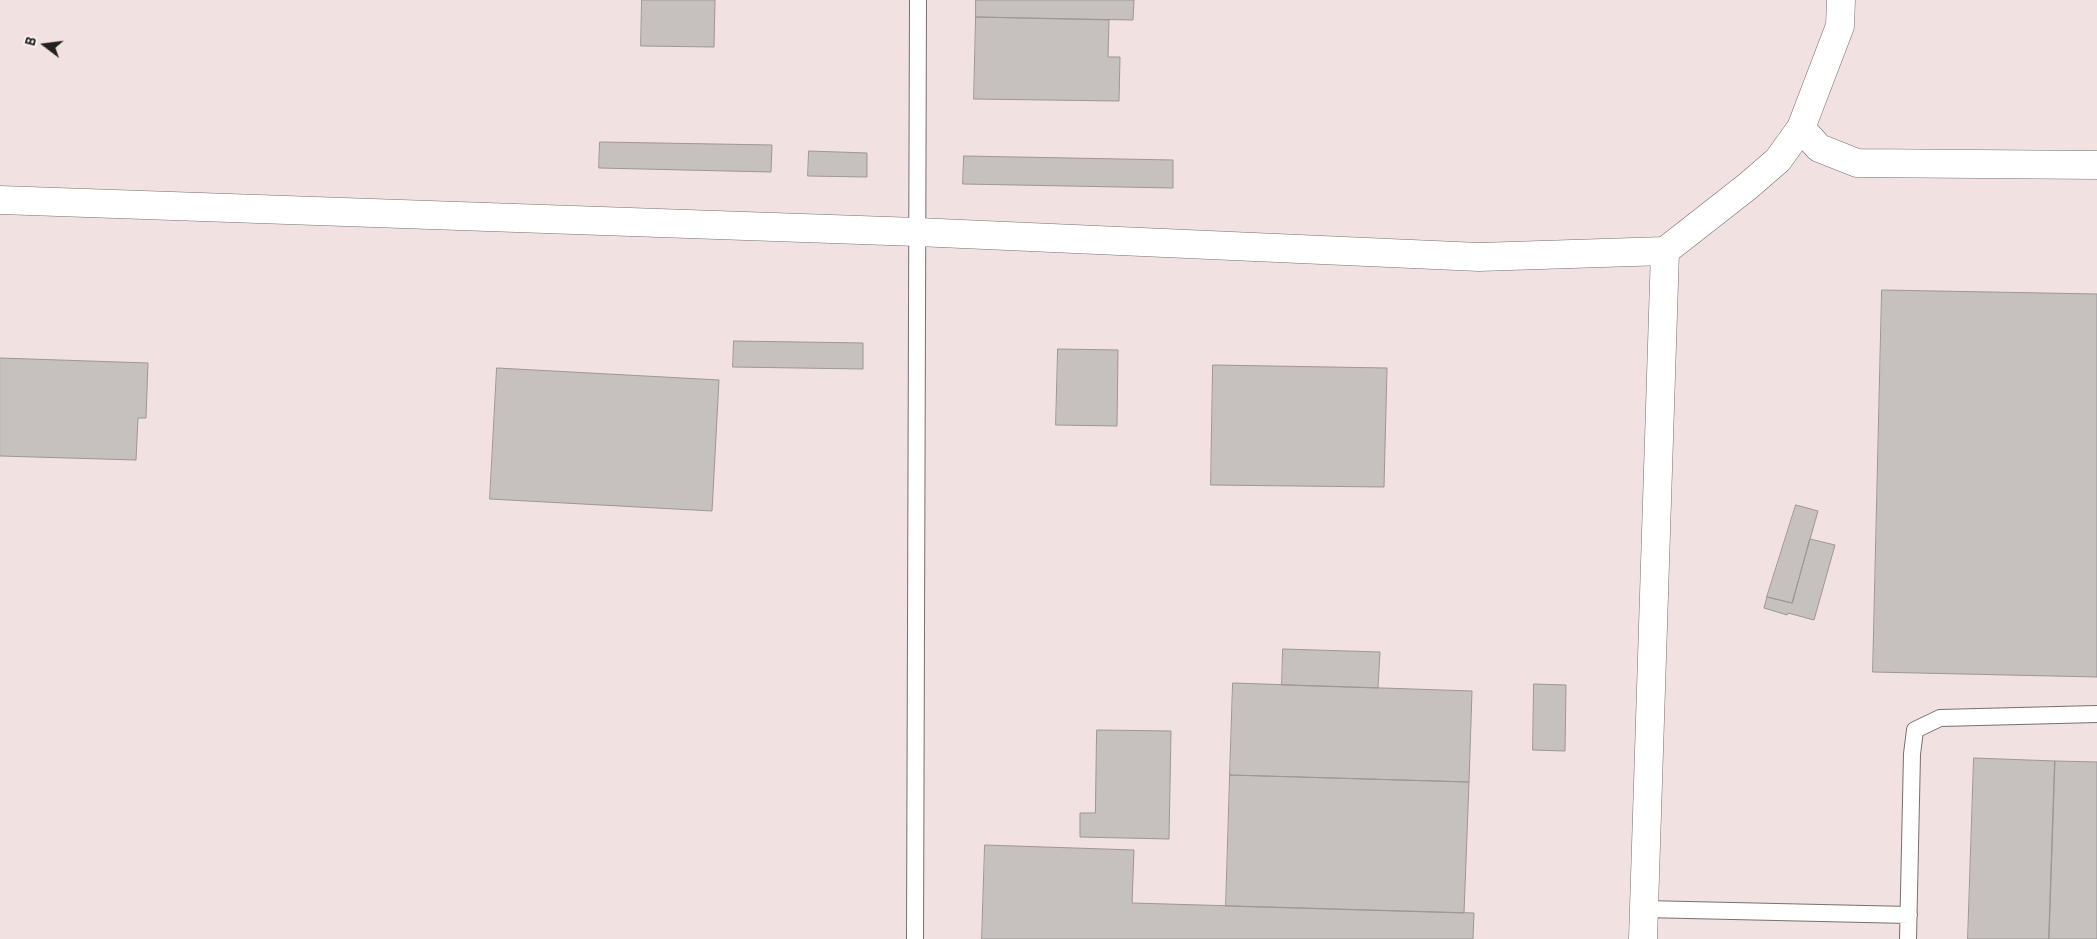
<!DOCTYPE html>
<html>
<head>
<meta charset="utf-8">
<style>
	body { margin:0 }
	#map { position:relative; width:2097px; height:939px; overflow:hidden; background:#f8f1f1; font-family:"Archivo Narrow",sans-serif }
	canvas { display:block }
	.north { position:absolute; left:20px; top:20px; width:50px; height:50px; -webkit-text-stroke:4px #f8f1f1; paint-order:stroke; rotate:285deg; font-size:14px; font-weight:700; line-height:20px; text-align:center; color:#222020 }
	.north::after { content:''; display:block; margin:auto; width:18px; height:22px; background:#222020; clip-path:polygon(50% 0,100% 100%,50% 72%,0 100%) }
</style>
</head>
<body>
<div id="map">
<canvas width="2097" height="939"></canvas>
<div class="north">B</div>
</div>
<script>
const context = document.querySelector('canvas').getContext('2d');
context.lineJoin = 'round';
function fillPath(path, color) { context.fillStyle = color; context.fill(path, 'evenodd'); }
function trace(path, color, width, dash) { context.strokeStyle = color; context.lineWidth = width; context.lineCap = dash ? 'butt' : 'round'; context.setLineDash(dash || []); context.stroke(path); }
const built = new Path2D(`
	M0,0h2097v939h-2097z`);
const building = new Path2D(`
	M642,0h73l-1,47 -73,-1z
	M976,0h158l-1,20 -157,-3z
	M976,17l133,3 -1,37h12l-1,44 -145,-2z
	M600,142l172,3 -1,27 -172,-4z
	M809,151l58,2v24l-59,-1z
	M964,156l209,4v28l-210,-4z
	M1882,290l215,4v383l-224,-5z
	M734,341l129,2v26l-130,-2z
	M1058,349l60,1 -1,76 -61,-1z
	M0,358l148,5 -2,55h-8l-2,42 -136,-4z
	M1213,365l174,3 -3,119 -173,-2z
	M497,368l222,12 -7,131 -222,-12z
	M1796,505l22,6 -26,92 -25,-6z
	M1810,539l25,6 -21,75 -26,-7 -1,2 -23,-7 3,-11 25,6z
	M1283,649l97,3 -2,36 -96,-3z
	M1233,683l239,8 -3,91 -239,-7z
	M1534,684l32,1 -1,66 -32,-1z
	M1097,730l74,1 -2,108 -89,-2v-24h15z
	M1974,758l81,3 -6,178h-81z
	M2055,761l42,1v177h-48z
	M1230,775l239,7 -5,131 -238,-7z
	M985,845l149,5 -2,53 342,10 -1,26h-491z`);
const service = new Path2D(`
	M1644,909l265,6
	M915,939l3,-939
	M1908,939l4,-185 3,-24 25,-12 157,-4`);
const minor = new Path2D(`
	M1801,128l18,20 38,15 240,2
	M0,200l917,32 562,25 186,-6 83,-65 30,-26 23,-32 39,-102 1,-26
	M1643,939l22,-688`);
fillPath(built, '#f1e1e0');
fillPath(building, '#c6c0bf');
trace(building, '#9d9796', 1);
trace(service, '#767070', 18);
trace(minor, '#767070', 29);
trace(service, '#fff', 16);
trace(minor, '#fff', 28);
</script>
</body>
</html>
